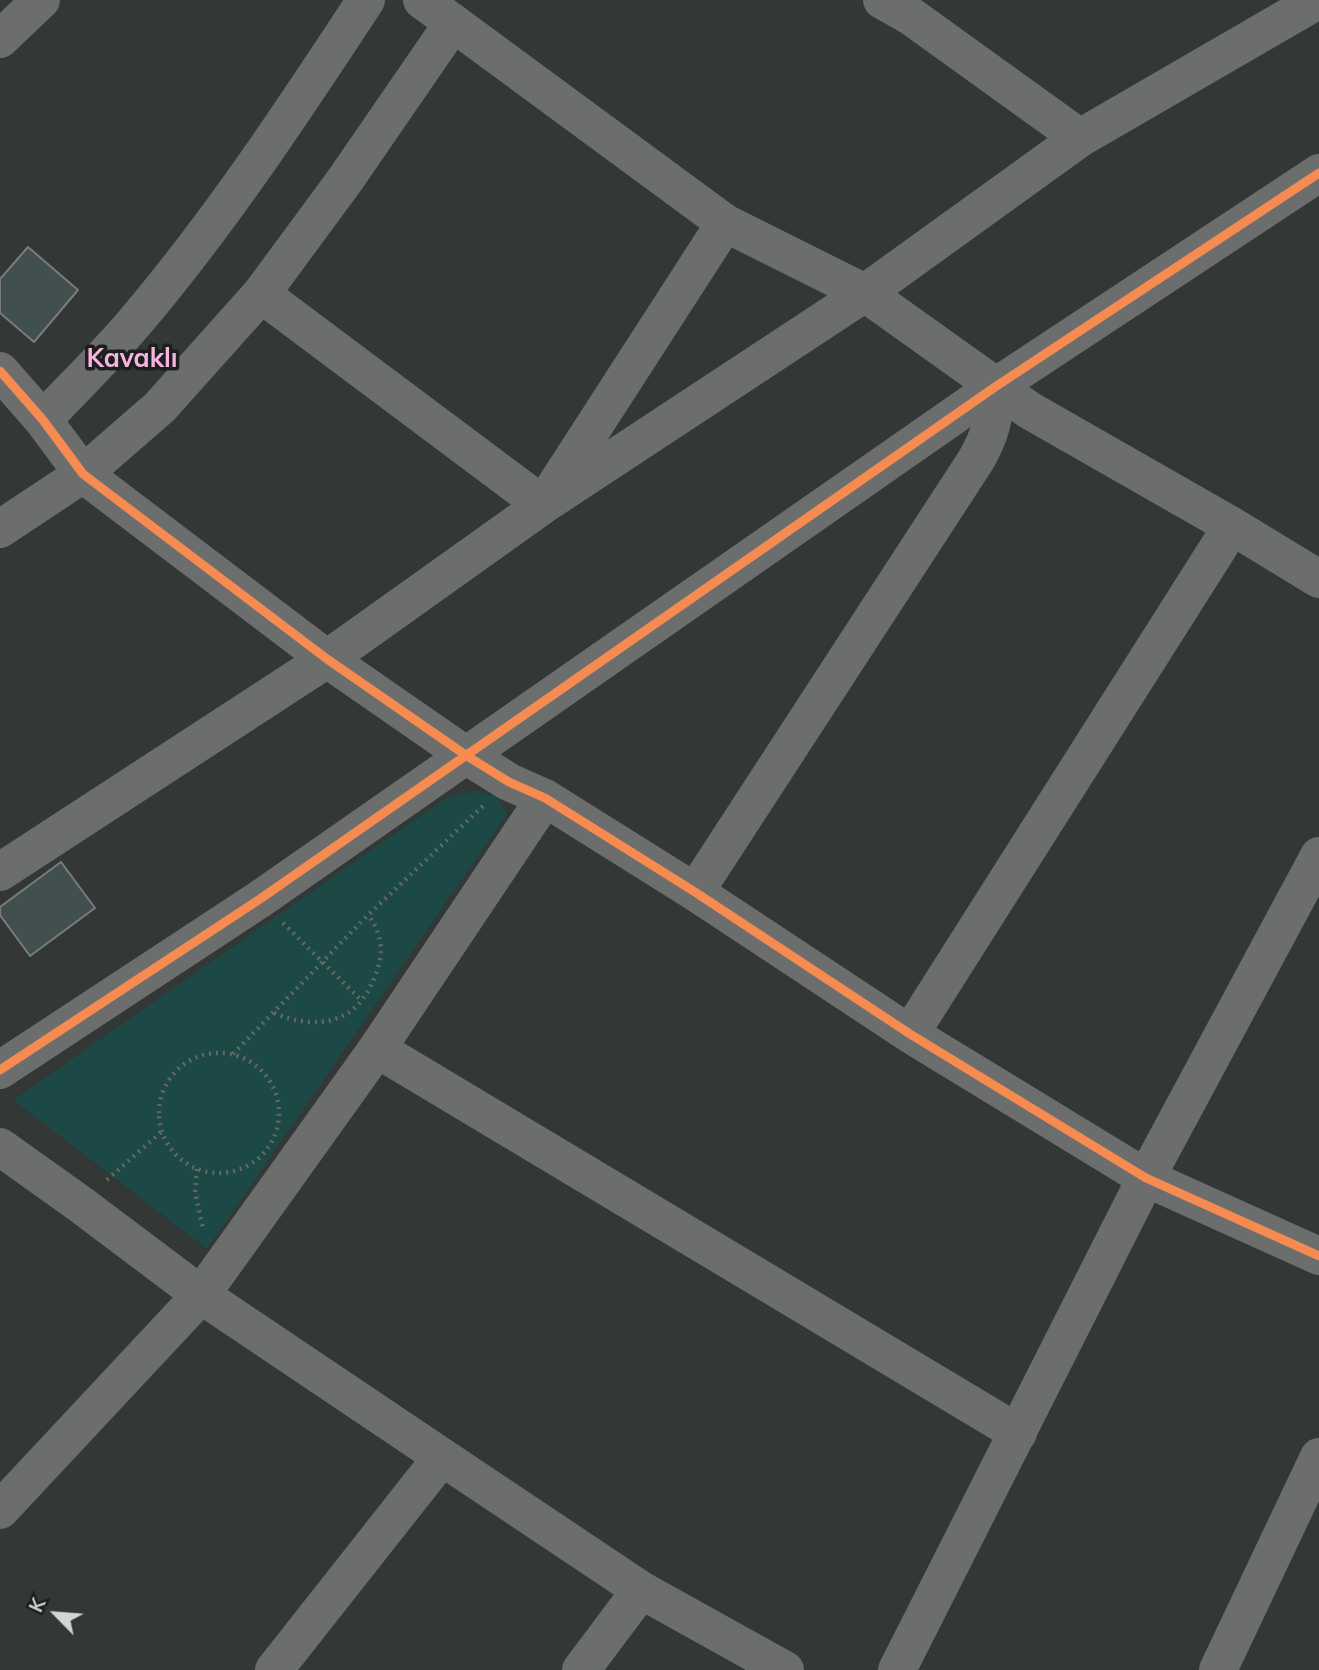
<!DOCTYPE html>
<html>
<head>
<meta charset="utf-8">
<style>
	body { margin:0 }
	#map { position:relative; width:1319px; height:1670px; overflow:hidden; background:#333736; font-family:Mulish,sans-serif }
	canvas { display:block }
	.north { position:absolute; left:21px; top:1579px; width:70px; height:70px; -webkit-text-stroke:5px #1c1f1e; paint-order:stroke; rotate:295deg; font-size:19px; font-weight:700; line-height:28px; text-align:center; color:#d2d6d5 }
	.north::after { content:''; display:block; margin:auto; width:24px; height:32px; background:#d2d6d5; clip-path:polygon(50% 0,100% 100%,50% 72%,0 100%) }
</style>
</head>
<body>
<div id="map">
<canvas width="1319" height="1670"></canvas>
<div class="north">K</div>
</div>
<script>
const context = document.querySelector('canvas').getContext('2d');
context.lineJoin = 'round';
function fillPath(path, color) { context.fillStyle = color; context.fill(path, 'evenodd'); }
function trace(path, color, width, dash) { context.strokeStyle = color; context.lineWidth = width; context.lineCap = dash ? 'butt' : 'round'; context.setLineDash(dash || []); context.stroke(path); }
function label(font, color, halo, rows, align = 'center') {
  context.font = font + ' Mulish,sans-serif'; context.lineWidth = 7; context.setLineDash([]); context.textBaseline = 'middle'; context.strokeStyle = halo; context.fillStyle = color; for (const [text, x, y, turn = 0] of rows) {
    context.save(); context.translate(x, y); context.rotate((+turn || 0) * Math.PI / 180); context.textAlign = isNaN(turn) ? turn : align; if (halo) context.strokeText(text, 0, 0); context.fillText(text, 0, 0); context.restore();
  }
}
const green = new Path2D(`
	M476,791l20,5 11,18 -300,435 -194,-149 433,-302z`);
const building = new Path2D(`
	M28,247l50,43 -44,52 -34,-29v-34z
	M61,862l34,46 -65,48 -30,-41v-8z`);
const path = new Path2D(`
	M283,923l79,78
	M274,1013c43,18 84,11 101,-37 9,-22 8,-41 -7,-61
	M159 1113a60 60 0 1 1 120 0a60 60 0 1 1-120 0Z
	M233,1054l135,-139 115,-109
	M197,1169l-2,23 8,37
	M107,1180l54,-48`);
const minor = new Path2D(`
	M422,0l303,223 140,70 164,117 203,116 87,53
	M882,0l30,17 168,121
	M0,39l41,-39
	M261,294l282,211 182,-282
	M0,371l43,49 40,54 244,185 140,97 42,26 36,16 150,94 215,142 236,144 173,78
	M43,420c30,-32 62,-63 91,-97 86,-101 159,-212 232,-323
	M0,529l83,-55 77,-67 101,-113 84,-114 108,-157
	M0,872l327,-213 216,-154 322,-212 215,-155 238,-138
	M695,892l281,-432c14,-24 20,-45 19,-73
	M910,1034l322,-508
	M377,1049l641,384
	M0,1070l260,-171 735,-512 324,-214
	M0,1147l80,57 121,91 241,162 199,133 144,80
	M0,1510l201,-215 176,-246 168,-251
	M274,1670l168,-213
	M581,1670l60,-80
	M897,1670l249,-492 173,-322
	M1218,1670l101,-213`);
const cycleway = new Path2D(`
	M0,371l43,49 40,54 244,185 140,97 42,26 36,16 150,94 215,142 236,144 173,78
	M0,1070l260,-171 735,-512 324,-214`);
const districtNames = [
	["Kavaklı",132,359]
];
fillPath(green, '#1c4845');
fillPath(building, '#414f4e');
trace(building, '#797c7b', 2);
trace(path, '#666867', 4.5, [2, 5]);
trace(minor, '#6c6d6d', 38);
trace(cycleway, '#f68b52', 9);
label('bold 26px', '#f8b3e3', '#1c1f1e', districtNames);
</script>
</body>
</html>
